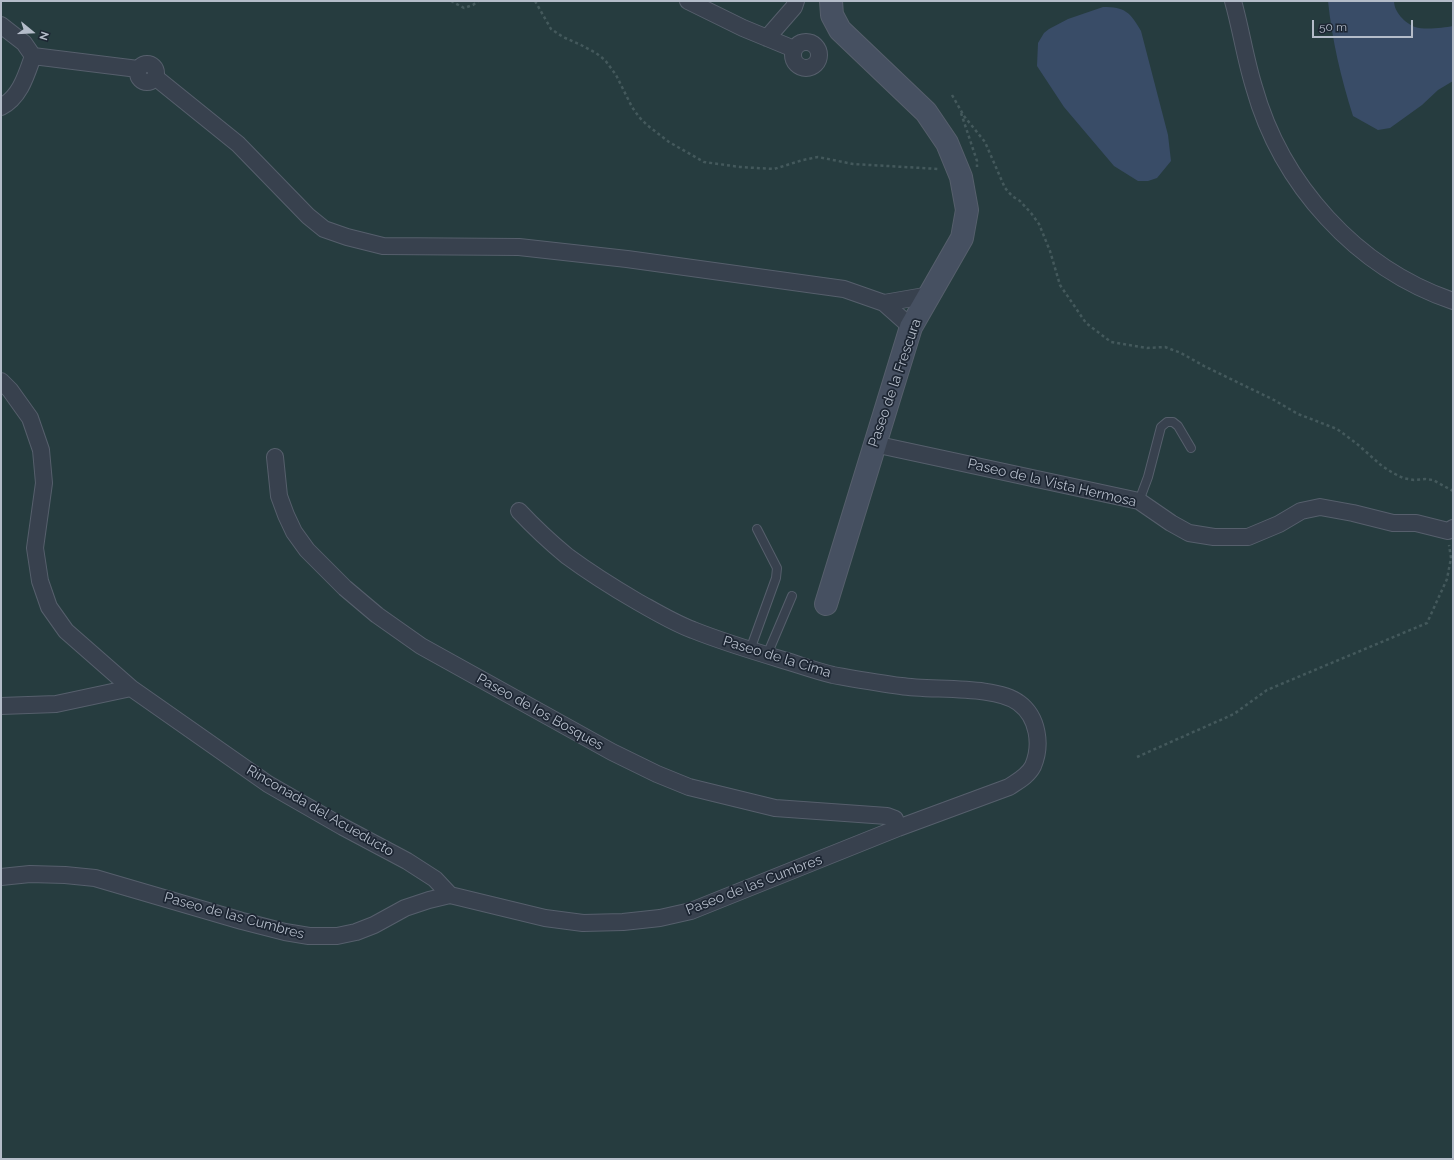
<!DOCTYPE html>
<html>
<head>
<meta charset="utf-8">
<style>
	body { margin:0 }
	#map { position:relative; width:1454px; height:1160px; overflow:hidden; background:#242f3e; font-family:Raleway,sans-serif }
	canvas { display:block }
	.frame { position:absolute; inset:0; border:2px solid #b4bcc9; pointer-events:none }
	.north { position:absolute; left:12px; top:12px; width:40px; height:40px; -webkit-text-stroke:3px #1d2633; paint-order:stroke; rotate:108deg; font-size:11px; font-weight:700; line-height:16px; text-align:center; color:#b4bcc9 }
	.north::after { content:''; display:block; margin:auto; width:14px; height:18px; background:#b4bcc9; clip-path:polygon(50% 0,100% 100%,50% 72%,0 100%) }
	.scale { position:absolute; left:1312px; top:20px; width:101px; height:18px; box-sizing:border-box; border:2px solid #b4bcc9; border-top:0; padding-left:5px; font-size:12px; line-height:14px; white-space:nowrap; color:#b4bcc9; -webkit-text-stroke:3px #1d2633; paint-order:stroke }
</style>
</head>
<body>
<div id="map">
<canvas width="1454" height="1160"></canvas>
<div class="frame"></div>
<div class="north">N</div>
<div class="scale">50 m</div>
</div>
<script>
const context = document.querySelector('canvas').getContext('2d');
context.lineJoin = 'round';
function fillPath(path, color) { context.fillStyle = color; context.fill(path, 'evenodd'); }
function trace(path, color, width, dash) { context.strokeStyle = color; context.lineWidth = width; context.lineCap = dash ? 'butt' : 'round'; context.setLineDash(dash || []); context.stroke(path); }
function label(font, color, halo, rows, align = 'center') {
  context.font = font + ' Raleway,sans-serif'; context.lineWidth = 3.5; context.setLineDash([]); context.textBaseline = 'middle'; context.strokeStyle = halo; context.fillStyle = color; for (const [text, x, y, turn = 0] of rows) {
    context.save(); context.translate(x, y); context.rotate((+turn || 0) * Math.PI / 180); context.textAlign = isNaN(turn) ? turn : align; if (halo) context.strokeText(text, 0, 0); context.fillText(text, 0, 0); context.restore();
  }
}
const green = new Path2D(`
	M1,1h1452v1158h-1452z`);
const water = new Path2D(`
	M1328,1h66c0,11 11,22 21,26 9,3 28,1 38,-1v55l-15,9 -16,15 -32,23 -12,2 -25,-14c-12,-38 -21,-76 -25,-115z
	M1103,7c22,0 27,5 38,24l27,104 3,26 -14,17 -9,3h-10l-24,-15 -50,-59 -27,-41 1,-23 6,-10 5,-4 19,-10z`);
const path = new Path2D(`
	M451,1l13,7 9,-3 5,-4
	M535,1l16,28 12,8 18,8 15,8 9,7 11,15 16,32 7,10 8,8 22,17 35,20 36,5 34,2 29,-9 15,-3 35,7 86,5
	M952,95l12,21 21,26 20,46 7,8 8,5 11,12 8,11 11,27 10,34 26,38 25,19 36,6 18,-1 16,6 23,13 70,34 24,14 39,15 19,14 26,23 11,7 10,5 11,2 11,-1 8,1 20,11
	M961,113l16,48v6
	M1137,757l97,-43 33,-24 160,-67 20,-44 4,-21 -2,-13`);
const lane = new Path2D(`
	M1139,501l9,-24 13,-50 6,-5h6l5,4 13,22
	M750,650l26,-72 1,-10 -20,-39
	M767,655l25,-59`);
const street = new Path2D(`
	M688,1l55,27 51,21
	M1233,1c8,28 12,57 21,86 27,97 102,181 199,214
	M1,25l23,18 9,13 105,13
	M767,38l27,-31 2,-6
	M793 55a13 13 0 1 1 26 0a13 13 0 1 1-26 0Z
	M138 73a9 9 0 1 1 18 0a9 9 0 1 1-18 0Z
	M155,77l83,67 70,72 16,13 23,8 36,9 136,1 108,12 217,30 40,14 27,24
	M1,107c19,-10 25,-31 32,-51
	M884,303l46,-8
	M1,381l9,9 20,28 11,32 3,33 -9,65 5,33 9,26 17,24 65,57 137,96 75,43 64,34 28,18 15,16
	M874,444l265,57 32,22 18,10 25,4h34l31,-13 22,-13 19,-4 33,6 40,10h23l32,8 5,-3
	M275,457l4,39 7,19 8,17 13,18 38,38 32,27 44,31 191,106 45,22 32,13 86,21 112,8 8,3 3,9
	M1,706l55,-2 75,-16
	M1,877l29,-3 35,1 30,3 147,43 43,11 24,4h28l19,-4 18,-7 31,-17 24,-8 21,-5 95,23 38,5 40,-1 37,-4 31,-7 207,-83 111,-41c9,-6 19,-11 24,-21 9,-21 5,-49 -14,-63 -23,-18 -87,-12 -118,-17 -23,-3 -45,-7 -68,-11 -17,-4 -33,-10 -50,-15 -30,-9 -60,-18 -90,-30 -19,-7 -37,-18 -55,-28 -24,-14 -48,-29 -71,-46 -17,-14 -33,-29 -48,-45`);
const secondary = new Path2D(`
	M826,604l85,-277 51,-89 5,-28 -6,-33 -14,-34 -21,-31 -86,-82 -8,-15 -1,-14`);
const streetNames = [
	["Paseo de la Frescura",895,383,-71],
	["Paseo de la Vista Hermosa",1052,483,13],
	["Paseo de la Cima",777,657,17],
	["Paseo de los Bosques",540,712,29],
	["Rinconada del Acueducto",320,811,30],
	["Paseo de las Cumbres",754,885,-21],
	["Paseo de las Cumbres",234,916,15]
];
fillPath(green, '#263c3f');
fillPath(water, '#394c67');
trace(lane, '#565f6c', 10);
trace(street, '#565f6c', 18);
trace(secondary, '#565f6c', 24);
trace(path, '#44595c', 2.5, [3, 3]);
trace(lane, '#38414e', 8);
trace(street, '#38414e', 16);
trace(secondary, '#465061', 22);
label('14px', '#b4bcc9', '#1d2633', streetNames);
</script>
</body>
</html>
